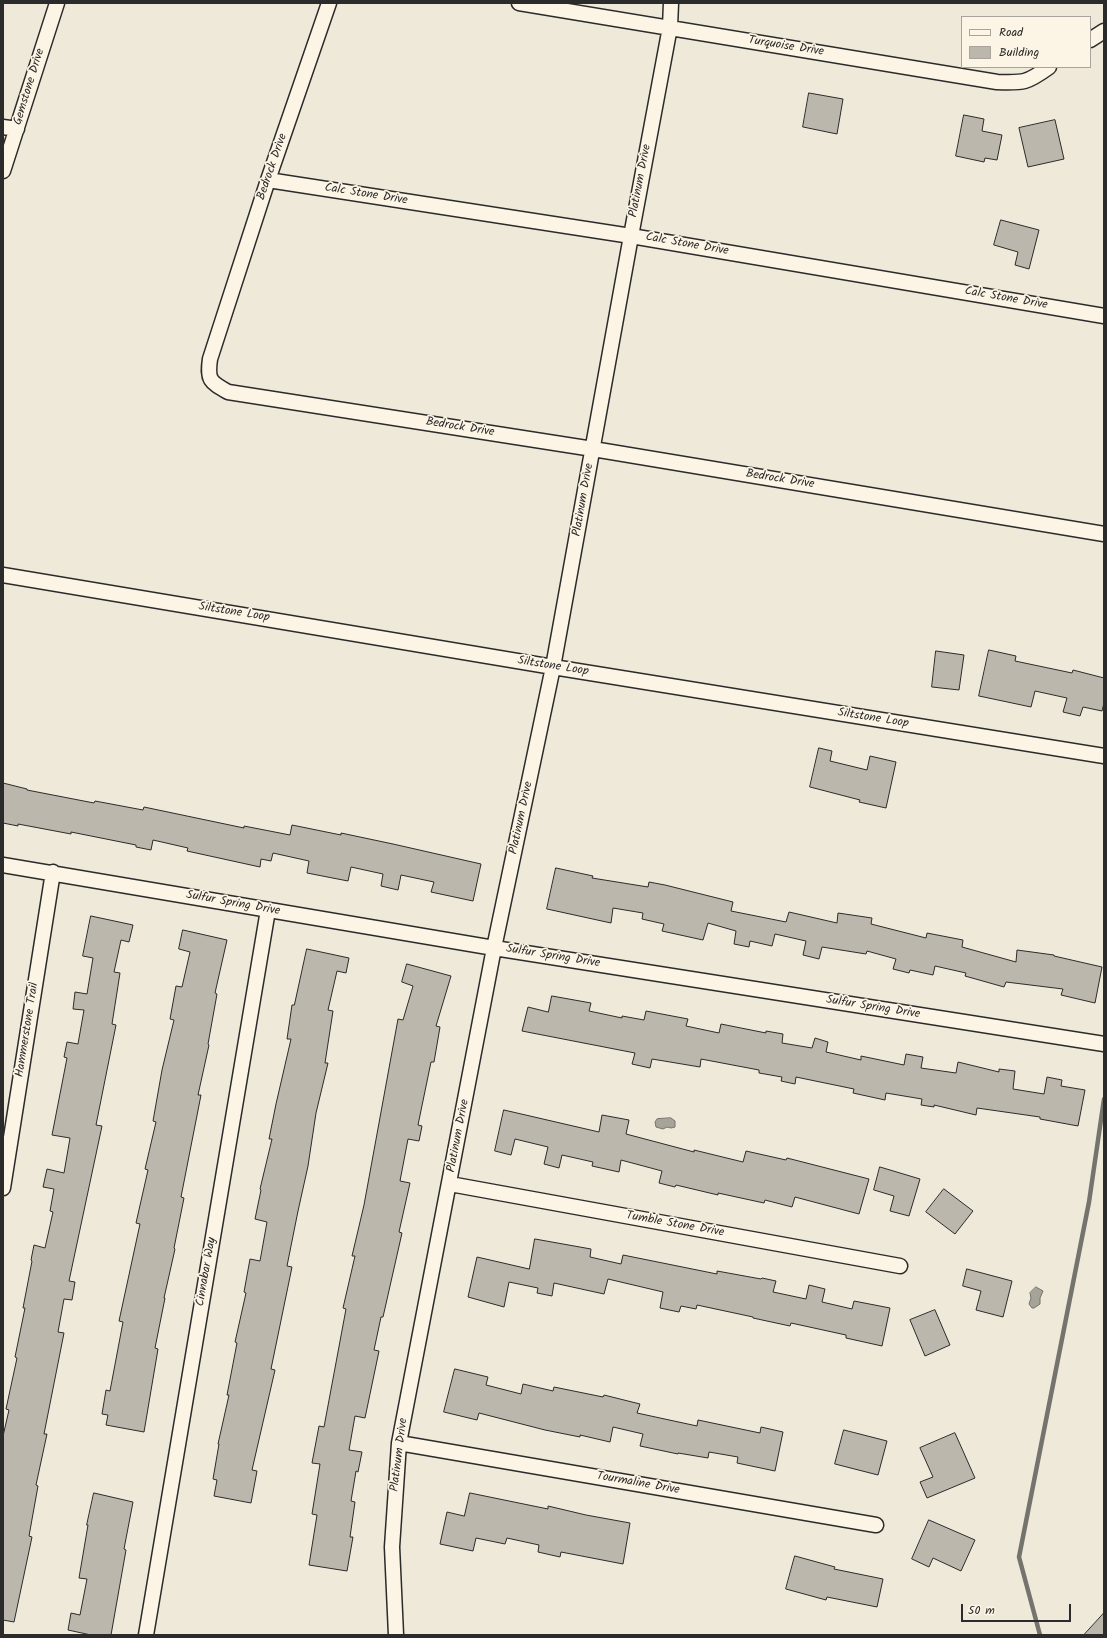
<!DOCTYPE html>
<html>
<head>
<meta charset="utf-8">
<style>
	body { margin:0 }
	#map { position:relative; width:1107px; height:1638px; overflow:hidden; background:#efe9da; font-family:Kalam,sans-serif }
	canvas { display:block }
	.frame { position:absolute; inset:0; border:4px solid #2b2b2b; pointer-events:none }
	.legend { position:absolute; left:961px; top:16px; width:130px; height:52px; box-sizing:border-box; background:#fcf5e5; border:1px solid #a8a49b; margin:0; padding:5px 7px; list-style:none; font-size:12px; color:#2b2b2b }
	.legend li { display:flex; align-items:center; gap:8px; height:20px }
	.legend b { width:20px; border:1px solid #a8a49b }
	.scale { position:absolute; left:961px; top:1604px; width:110px; height:18px; box-sizing:border-box; border:2px solid #2b2b2b; border-top:0; padding-left:5px; font-size:12px; line-height:14px; white-space:nowrap; color:#2b2b2b; -webkit-text-stroke:3px #fcf5e5; paint-order:stroke }
</style>
</head>
<body>
<div id="map">
<canvas width="1107" height="1638"></canvas>
<div class="frame"></div>
<ul class="legend">
<li><b style="height:5px;background:#fcf5e5"></b>Road</li>
<li><b style="height:11px;background:#bcb7ac"></b>Building</li>
</ul>
<div class="scale">50 m</div>
</div>
<script>
const context = document.querySelector('canvas').getContext('2d');
context.lineJoin = 'round';
function fillPath(path, color) { context.fillStyle = color; context.fill(path, 'evenodd'); }
function trace(path, color, width, dash) { context.strokeStyle = color; context.lineWidth = width; context.lineCap = dash ? 'butt' : 'round'; context.setLineDash(dash || []); context.stroke(path); }
function label(font, color, halo, rows, align = 'center') {
  context.font = font + ' Kalam,sans-serif'; context.lineWidth = 3.5; context.setLineDash([]); context.textBaseline = 'middle'; context.strokeStyle = halo; context.fillStyle = color; for (const [text, x, y, turn = 0] of rows) {
    context.save(); context.translate(x, y); context.rotate((+turn || 0) * Math.PI / 180); context.textAlign = isNaN(turn) ? turn : align; if (halo) context.strokeText(text, 0, 0); context.fillText(text, 0, 0); context.restore();
  }
}
const water = new Path2D(`
	M671,1118l4,3v6l-4,1 -4,-1 -4,2 -7,-2 -1,-5 2,-3z
	M1036,1287l7,4 -3,7v6l-6,4h-2l-3,-4 2,-6 -1,-5z`);
const stream = new Path2D(`
	M1040,1635l-21,-78 70,-355 15,-103`);
const building = new Path2D(`
	M809,93l34,6 -6,35 -34,-7z
	M964,115l20,4 -2,12 20,4 -5,25 -12,-2 -1,4 -28,-6z
	M1055,120l9,39 -36,8 -9,-39z
	M1001,220l38,10 -10,39 -14,-4 3,-13 -24,-7z
	M989,650l27,6 -1,5 57,12 1,-3 31,8v25l-2,8 -19,-4 -3,9 -17,-4 4,-14 -32,-7 -4,16 -52,-11z
	M936,651l28,4 -5,35 -27,-3z
	M819,748l13,3 -2,10 37,9 3,-14 26,6 -10,46 -27,-6 1,-2 -50,-13z
	M3,783l24,6v1l67,13 1,-2 48,9 1,-3 100,21v-2l46,9 2,-10 49,10v-2l52,11 88,20 -8,37 -42,-9 3,-10 -33,-7 -3,15 -17,-4 2,-12 -32,-7 -3,14 -41,-8 2,-12 -36,-8 -2,8 -10,-2 -1,8 -73,-16 1,-3 -35,-8 -2,10 -15,-3v-2l-65,-13v2l-53,-10v2l-15,-3z
	M556,868l37,8 -1,2 56,9 1,-5 16,3 68,17 -2,9 55,11 3,-10 48,11 1,-10 34,5 -1,6 55,14 1,-5 36,7 -1,7 54,15 1,-12 37,5v1l48,11 -7,36 -34,-8 2,-6 -57,-7 -2,5 -39,-11 1,-3 -31,-7 -2,9 -23,-5 -1,3 -16,-4 3,-10 -29,-8 -1,3 -44,-7 -3,12 -16,-4 3,-14 -31,-7 -3,12 -22,-5 -1,6 -15,-3 2,-13 -28,-8 -5,17 -41,-9 2,-7 -22,-5 1,-6 -30,-5 -2,15 -64,-14z
	M91,916l42,9 -4,17 -8,-2 -7,32 6,1 -8,51 4,1 -20,100 6,1 -33,155 6,1 -3,18 -8,-1 -6,33 6,1 -20,101h3l-11,51 2,1 -9,50 3,1 -18,85 -11,-2v-184l6,-26 -3,-1 11,-51 -2,-1 10,-49h-2l9,-47 -1,-1 3,-15 11,3 8,-36 -3,-1 4,-22 -11,-2 4,-18 17,4 6,-35 -18,-3 15,-77 -3,-1 3,-15 11,2 6,-34 -11,-1 2,-17 12,2 6,-36 -10,-2z
	M183,930l44,10 -12,53 2,1 -9,50 1,1 -11,50h3l-20,102 3,1 -10,50 1,1 -11,49h1l-10,50 3,1 -14,83 -38,-7 2,-10 -6,-1 4,-24 4,1 13,-69 -4,-1 21,-97 -4,-1 12,-53 -3,-1 11,-47 -3,-1 9,-51 12,-50 -4,-1 6,-33 6,1 8,-35 -11,-3z
	M307,949l42,9 -3,15 -9,-2 -9,39 5,1 -8,52h3l-12,50 -8,53 -10,45 -11,55 5,1 -21,102 4,1 -23,100 5,1 -6,32 -37,-7 3,-16 -4,-1 6,-35h-1l11,-49h-2l10,-52 -2,-1 11,-49 -2,-1 6,-33 10,2 7,-39 -12,-3 6,-29 -1,-1 12,-50h-3l7,-35 15,-65h-4l5,-34h2z
	M407,964l44,12 -15,50 4,1 -6,35h-3l-13,63 4,1 -3,15 -11,-2 -8,42 10,2 -11,49 3,1 -19,84h-2l-7,33 5,1 -14,67 -10,-2 -6,34 13,2 -4,20 -2,-1 -5,30 4,1 -5,35h3l-6,34 -38,-6 8,-50 -5,-1 8,-50 -8,-1 7,-37 5,1 22,-118 -3,-1 12,-52h-3l12,-51 34,-186 5,1 10,-34 -11,-4z
	M552,996l39,7 -2,8 33,7v-2l22,4 2,-9 42,8 -2,7 33,7 2,-9 45,9v-2l17,3 -1,9 30,5 3,-10 13,4 -2,10 35,8v-4l43,9 2,-11 17,3 -2,11 35,5 2,-11 41,10v-3l16,2 -2,18 31,5 3,-17 15,3 -1,6 24,4 -7,36 -38,-7v-2l-63,-9 -1,7 -42,-10v2l-13,-2 1,-6 -36,-6 -1,7 -32,-7 1,-4 -58,-12 -1,7 -14,-3 1,-4 -23,-4v-3l-58,-11 -1,8 -48,-8 -2,9 -18,-4 3,-11 -113,-22 6,-24 20,5z
	M504,1110l95,22 3,-17 27,5 -3,14 68,18v-2l49,12 3,-11 40,9 1,-2 82,21 -10,35 -64,-17 -3,10 -27,-7 -1,3 -46,-10v2l-42,-10 -1,2 -16,-4 3,-12 -41,-11 -2,12 -27,-6 1,-4 -31,-7 -3,13 -15,-4 4,-17 -33,-8 -4,16 -16,-4z
	M880,1167l40,12 -11,37 -19,-5 4,-15 -20,-6z
	M944,1189l29,22 -18,23 -29,-22z
	M535,1239l56,10 -1,8 31,7 2,-9 94,19v-3l44,8 1,-1 14,3 -3,11 33,7 3,-14 16,4 -3,13 30,7 2,-8 36,7 -8,38 -36,-8v-3l-55,-12 -1,3 -37,-8v-1l-56,-12 -1,4 -15,-3 -2,6 -19,-4 3,-16 -55,-13 -4,15 -50,-11 -2,13 -15,-3 1,-5 -29,-6 -5,25 -36,-10 9,-40 52,12z
	M967,1269l45,12 -9,36 -27,-7 5,-19 -18,-5z
	M935,1310l15,35 -25,11 -15,-36z
	M455,1369l33,8 -2,8 35,9 2,-10 30,7 1,-4 49,10 1,-2 36,9 -3,9 60,13 1,-6 62,13 1,-6 22,5 -8,39 -38,-8 1,-6 -29,-5 -1,6 -30,-5v1l-38,-8 3,-12 -30,-7 -3,15 -30,-7v2l-35,-7 -66,-17 -2,7 -33,-8z
	M844,1430l43,11 -9,34 -43,-11z
	M955,1433l20,45 -48,20 -7,-16 13,-5 -13,-29z
	M94,1493l39,9 -9,47 2,1 -15,85h-20l-23,-5 3,-17 9,2 7,-36 -8,-1 9,-53h-1z
	M470,1493l78,16v-3l38,9 44,8 -7,41 -62,-12 -1,5 -22,-5 1,-7 -32,-7 -2,6 -29,-6 -3,13 -33,-7 7,-32 17,4z
	M929,1520l46,20 -14,31 -28,-13 -4,9 -17,-8z
	M795,1556l40,11 -1,2 49,10 -6,28 -50,-10 -1,3 -40,-11z
	M1104,1613v22h-20z`);
const minor = new Path2D(`
	M329,3l-61,177 -58,179c-3,21 0,23 18,33l365,57 511,85
	M519,3l478,79c27,1 30,1 52,-15
	M1090,40l14,-9
	M3,127l14,2
	M3,171l54,-168
	M268,180l363,56 473,80
	M3,575l550,92 551,89
	M3,865l491,83 610,96
	M450,1184l450,82
	M3,1188l50,-316
	M399,1443l477,82
	M146,1635l122,-725
	M396,1635l-4,-88 7,-104 95,-495 59,-281 78,-431 39,-209 1,-24`);
const streetNames = [
	["Turquoise Drive",786,47,9],
	["Gemstone Drive",30,87,-73],
	["Bedrock Drive",273,167,-71],
	["Platinum Drive",641,181,-79],
	["Calc Stone Drive",366,195,9],
	["Calc Stone Drive",687,245,10],
	["Calc Stone Drive",1006,299,10],
	["Bedrock Drive",460,428,9],
	["Bedrock Drive",780,480,9],
	["Platinum Drive",584,500,-80],
	["Siltstone Loop",234,613,9],
	["Siltstone Loop",553,667,9],
	["Siltstone Loop",873,719,9],
	["Platinum Drive",522,818,-78],
	["Sulfur Spring Drive",233,904,10],
	["Sulfur Spring Drive",553,957,9],
	["Sulfur Spring Drive",873,1008,9],
	["Hammerstone Trail",28,1030,-81],
	["Platinum Drive",459,1136,-79],
	["Tumble Stone Drive",675,1225,10],
	["Cinnabar Way",207,1272,-80],
	["Platinum Drive",400,1455,-83],
	["Tourmaline Drive",638,1484,10]
];
fillPath(water, '#a6a399');
trace(water, '#75736d', 1);
trace(stream, '#75736d', 4.5);
fillPath(building, '#bcb7ac');
trace(building, '#2b2b2b', 1);
trace(minor, '#2b2b2b', 17);
trace(minor, '#fcf5e5', 14);
label('12px', '#2b2b2b', '#fcf5e5', streetNames);
</script>
</body>
</html>
